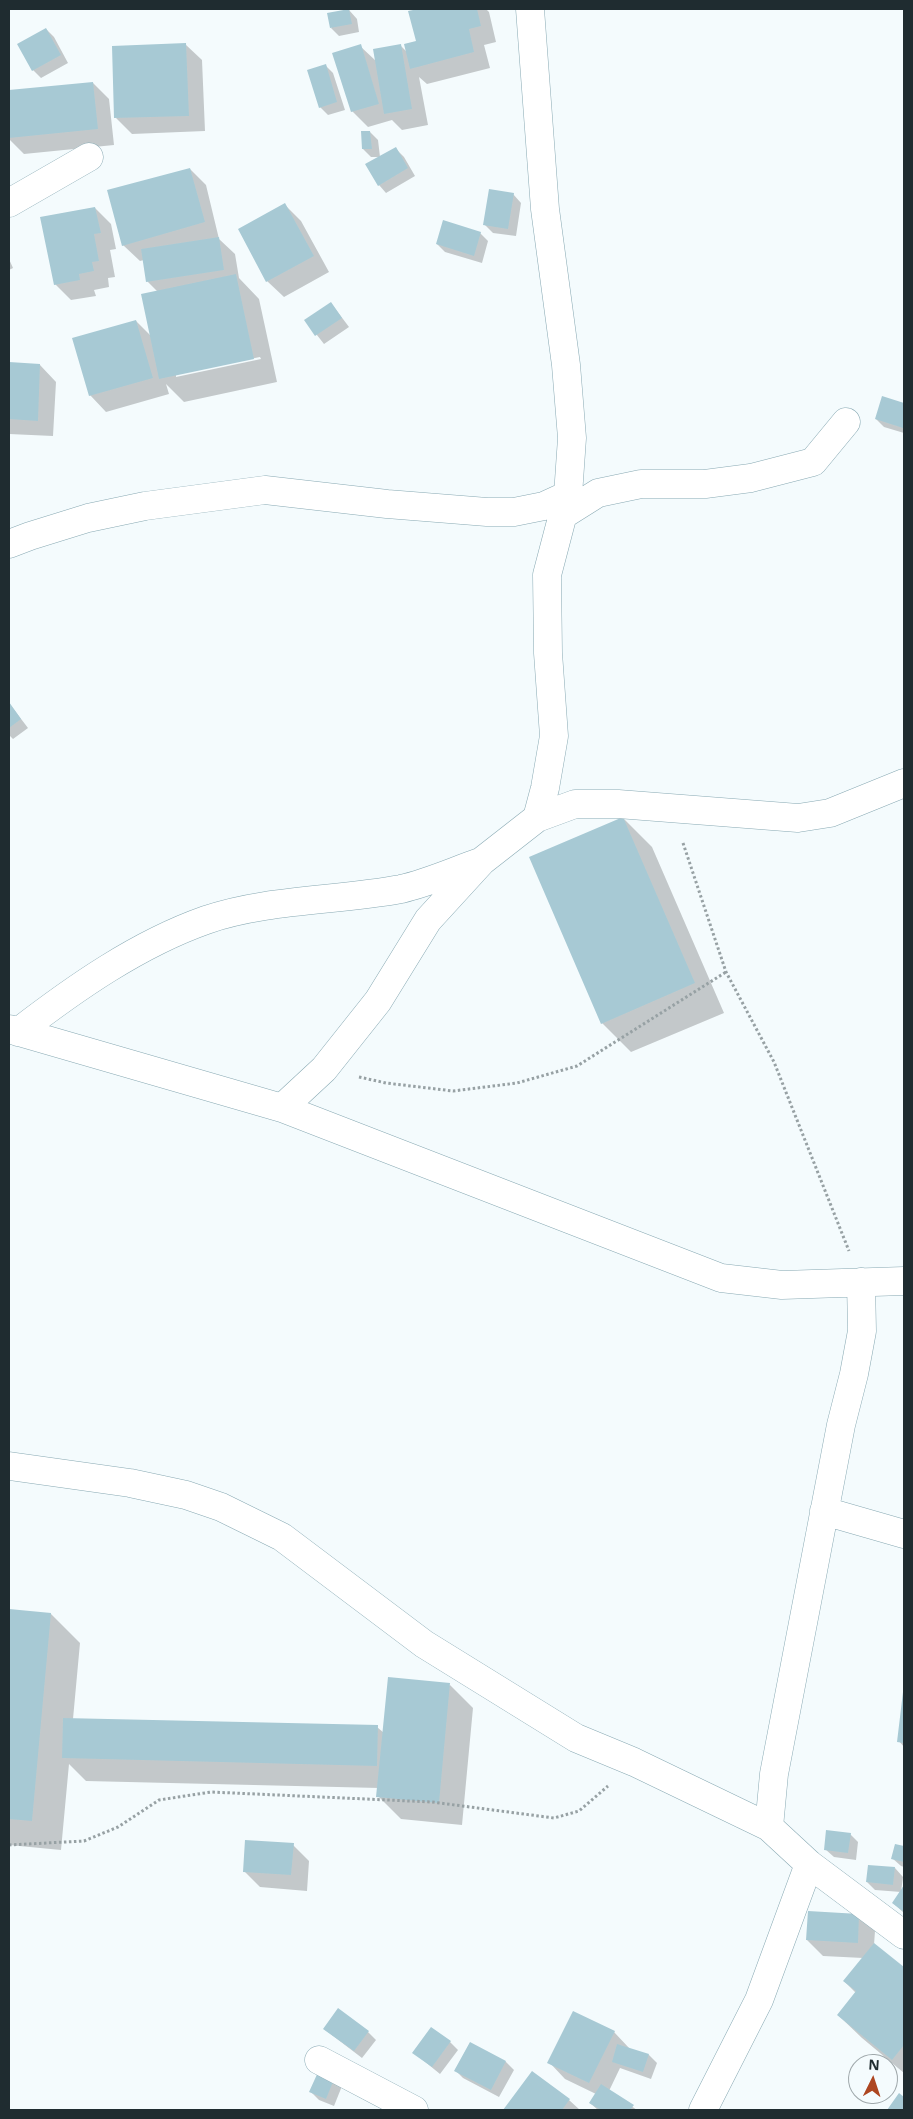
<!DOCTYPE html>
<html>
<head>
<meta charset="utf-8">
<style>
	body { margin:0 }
	#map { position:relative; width:913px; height:2119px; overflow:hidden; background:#f4fbfd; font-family:"Open Sans",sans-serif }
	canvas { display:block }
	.frame { position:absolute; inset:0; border:10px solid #1f2c30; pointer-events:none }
	.north { position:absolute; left:848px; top:2054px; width:50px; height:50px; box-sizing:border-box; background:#f4fbfd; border:1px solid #9fa8ab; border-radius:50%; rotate:4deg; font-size:14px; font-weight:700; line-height:20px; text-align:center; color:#1f2c30 }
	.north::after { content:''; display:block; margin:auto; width:18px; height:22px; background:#ad4621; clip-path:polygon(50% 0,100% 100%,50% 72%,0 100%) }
</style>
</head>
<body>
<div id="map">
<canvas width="913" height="2119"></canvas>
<div class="frame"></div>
<div class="north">N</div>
</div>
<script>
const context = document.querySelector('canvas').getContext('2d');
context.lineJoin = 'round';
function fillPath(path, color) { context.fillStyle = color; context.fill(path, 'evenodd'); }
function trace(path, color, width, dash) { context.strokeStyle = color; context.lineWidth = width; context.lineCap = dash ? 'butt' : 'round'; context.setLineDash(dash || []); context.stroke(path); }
const shadow = new Path2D(`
	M423,9h63l3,3 7,30 -12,3 6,23 -63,16 -8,-7 9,48 -26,5 -10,-10 -24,7 -16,-16 8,-65 16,15 24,-16 7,7 11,-10 -9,-30z
	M349,10l8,9 2,13 -20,4 -8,-8z
	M46,29l8,8 14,26 -27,15 -8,-8z
	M185,44l17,16 3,71 -73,3 -16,-16z
	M325,65l8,8 12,37 -17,5 -8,-8z
	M93,83l16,16 5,46 -90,9 -15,-15v-47z
	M370,132l8,8 2,17h-9l-8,-8z
	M396,149l8,8 11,19 -29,17 -7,-8z
	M190,169l16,16 13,54 16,15 4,24 20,21 18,83 -93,20 -18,-18 3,10 -63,18 -16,-17 46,-74 16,16 6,-45 -11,-11 -3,-21 -4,1 -17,-16zM260,357l1,2 -85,18v-3z
	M513,194l8,9 -5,33 -23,-3 -8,-8z
	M285,205l16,16 28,51 -45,25 -17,-16z
	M95,208l16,16 5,25 -6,1 5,27 -7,1 1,9 -15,3 2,6 -25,4 -16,-16z
	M480,233l8,8 -6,22 -37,-11 -8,-8z
	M9,259l4,9 -4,2z
	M331,303l18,24 -25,17 -18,-23z
	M9,364l31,1 16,17 -3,54 -44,-2z
	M883,398l21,6v29l-20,-6 -8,-8z
	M9,703l19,25 -15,11 -4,-4z
	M623,818l29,29 72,166 -93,39 -29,-29z
	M9,1610l42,4 29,29 -7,76 304,8 7,6 66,-48 23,23 -11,117 -61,-6 -23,-23 1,-8 -293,-7 -17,-17 -8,86 -52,-5z
	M904,1691v56l-5,-6z
	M850,1834l8,8 -2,18 -22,-3 -9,-8z
	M293,1845l16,16 -2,30 -47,-4 -16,-16z
	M895,1846l9,2v19l-3,-1 -9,-8z
	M895,1868l8,9 -2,15 3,-5v26l-11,-10 8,-11 -26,-2 -8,-8z
	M859,1915l16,16 -1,14 30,24v104l-42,-35 -24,-23 18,-22 -12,-12 19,-23 -40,-2 -16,-16z
	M324,2029l44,3 8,8 -14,18z
	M614,2032l16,17 19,6 8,8 -6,16 -31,-11 -11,23 28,19h-39l-8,-7 6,-9 -31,-15 -16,-17z
	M450,2042l8,8 -18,24 -27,-22z
	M470,2043l36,19 8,8 -15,27 -36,-19 -8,-8z
	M319,2072l23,14 -8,20 -15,-6 -8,-8z
	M532,2072l37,28 11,10h-76z`);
const building = new Path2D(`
	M349,9l3,15 -22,4 -3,-15z
	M418,9h59l4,17 -12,3 5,23 -64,17 -6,-25 12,-3 -8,-30z
	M46,28l15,27 -29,16 -15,-27z
	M186,43l3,73 -75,2 -2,-72z
	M361,44l18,60 -28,8 -19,-59z
	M401,44l11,65 -28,5 -11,-65z
	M326,64l11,38 -18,6 -12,-38z
	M93,82l5,47 -89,9v-48z
	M361,131h9l2,18h-10z
	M396,147l12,21 -30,18 -13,-22z
	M190,168l15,54 -83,24 -15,-56z
	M489,189l25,4 -6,36 -25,-4z
	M285,203l29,53 -48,26 -28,-53z
	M95,207l6,26 -7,1 5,27 -7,1 2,9 -15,3 1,6 -26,5 -14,-68z
	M443,220l38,12 -7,24 -38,-12z
	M219,237l5,33 -78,12 -5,-33z
	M236,274l18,85 -95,20 -18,-85z
	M331,302l11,16 -27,18 -11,-16z
	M136,320l17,58 -64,18 -17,-58z
	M9,362l31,2 -2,57 -29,-2z
	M882,396l22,7 -1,25 -28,-9z
	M9,702l12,17 -12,9z
	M623,817l72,166 -94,41 -72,-167z
	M9,1609l42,4 -19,208 -23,-2z
	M388,1677l62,6 -11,120 -63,-6z
	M903,1692h1v51l-7,-1z
	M63,1718l315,7 -1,41 -315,-8z
	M826,1830l25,3 -3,20 -24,-3z
	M245,1840l49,3 -3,32 -48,-3z
	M895,1844l9,2v16l-13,-3z
	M868,1865l27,2 -2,18 -27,-3z
	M904,1885v27l-12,-9z
	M808,1911l51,3 -1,29 -52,-3z
	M874,1943l30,24v78l-12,15 -55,-45 19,-24 -13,-10z
	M338,2008l31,23 -15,20 -31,-22z
	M573,2011l42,20 -26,52 -42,-20z
	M431,2027l20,14 -19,26 -20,-14z
	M470,2042l36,19 -15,29 -37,-19z
	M617,2044l32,10 -6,18 -31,-10z
	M319,2070l16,7 -9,22 -17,-7z
	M532,2071l38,28 -8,11h-59z
	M601,2084l33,21 -4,5h-29l-12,-7z
	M899,2093l5,4v13h-17z`);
const path = new Path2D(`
	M683,843l43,129 48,90 75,189
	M359,1077l27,6 67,8 64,-8 60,-17 149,-94
	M9,1845l75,-4 34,-14 41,-27 52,-8 221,10 122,16 25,-7 29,-25`);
const street = new Path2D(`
	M9,203l80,-46
	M563,515l35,-22 43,-9h64l46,-6 62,-16 33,-40
	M9,544l21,-8 58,-18 57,-12 120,-16 122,14 100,8h27l30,-6 24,-11
	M537,818l38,-14h43l180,14 32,-5 74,-30
	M9,1029l273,79 439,170 61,7 122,-4
	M18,1032c57,-44 120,-88 188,-112 61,-21 132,-19 195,-31 27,-6 53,-18 79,-27
	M282,1108l42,-39 54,-68 50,-81 54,-59 55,-43 8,-30 9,-52 -6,-83 -1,-78 21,-80 4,-57 -6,-73 -21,-156 -15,-200
	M9,1466l121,17 56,12 35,12 61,30 142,107 152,94 58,24 135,65 40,37 95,71
	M824,1511l80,23
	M769,1827l5,-53 67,-349 13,-51 8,-43 -1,-49
	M319,2060l95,50
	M703,2110l56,-110 50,-136`);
fillPath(shadow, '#0003');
fillPath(building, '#a7c9d4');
trace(street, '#88a9b3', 29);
trace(path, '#97a1a4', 3, [2.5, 2.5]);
trace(street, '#fff', 28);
</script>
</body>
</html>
